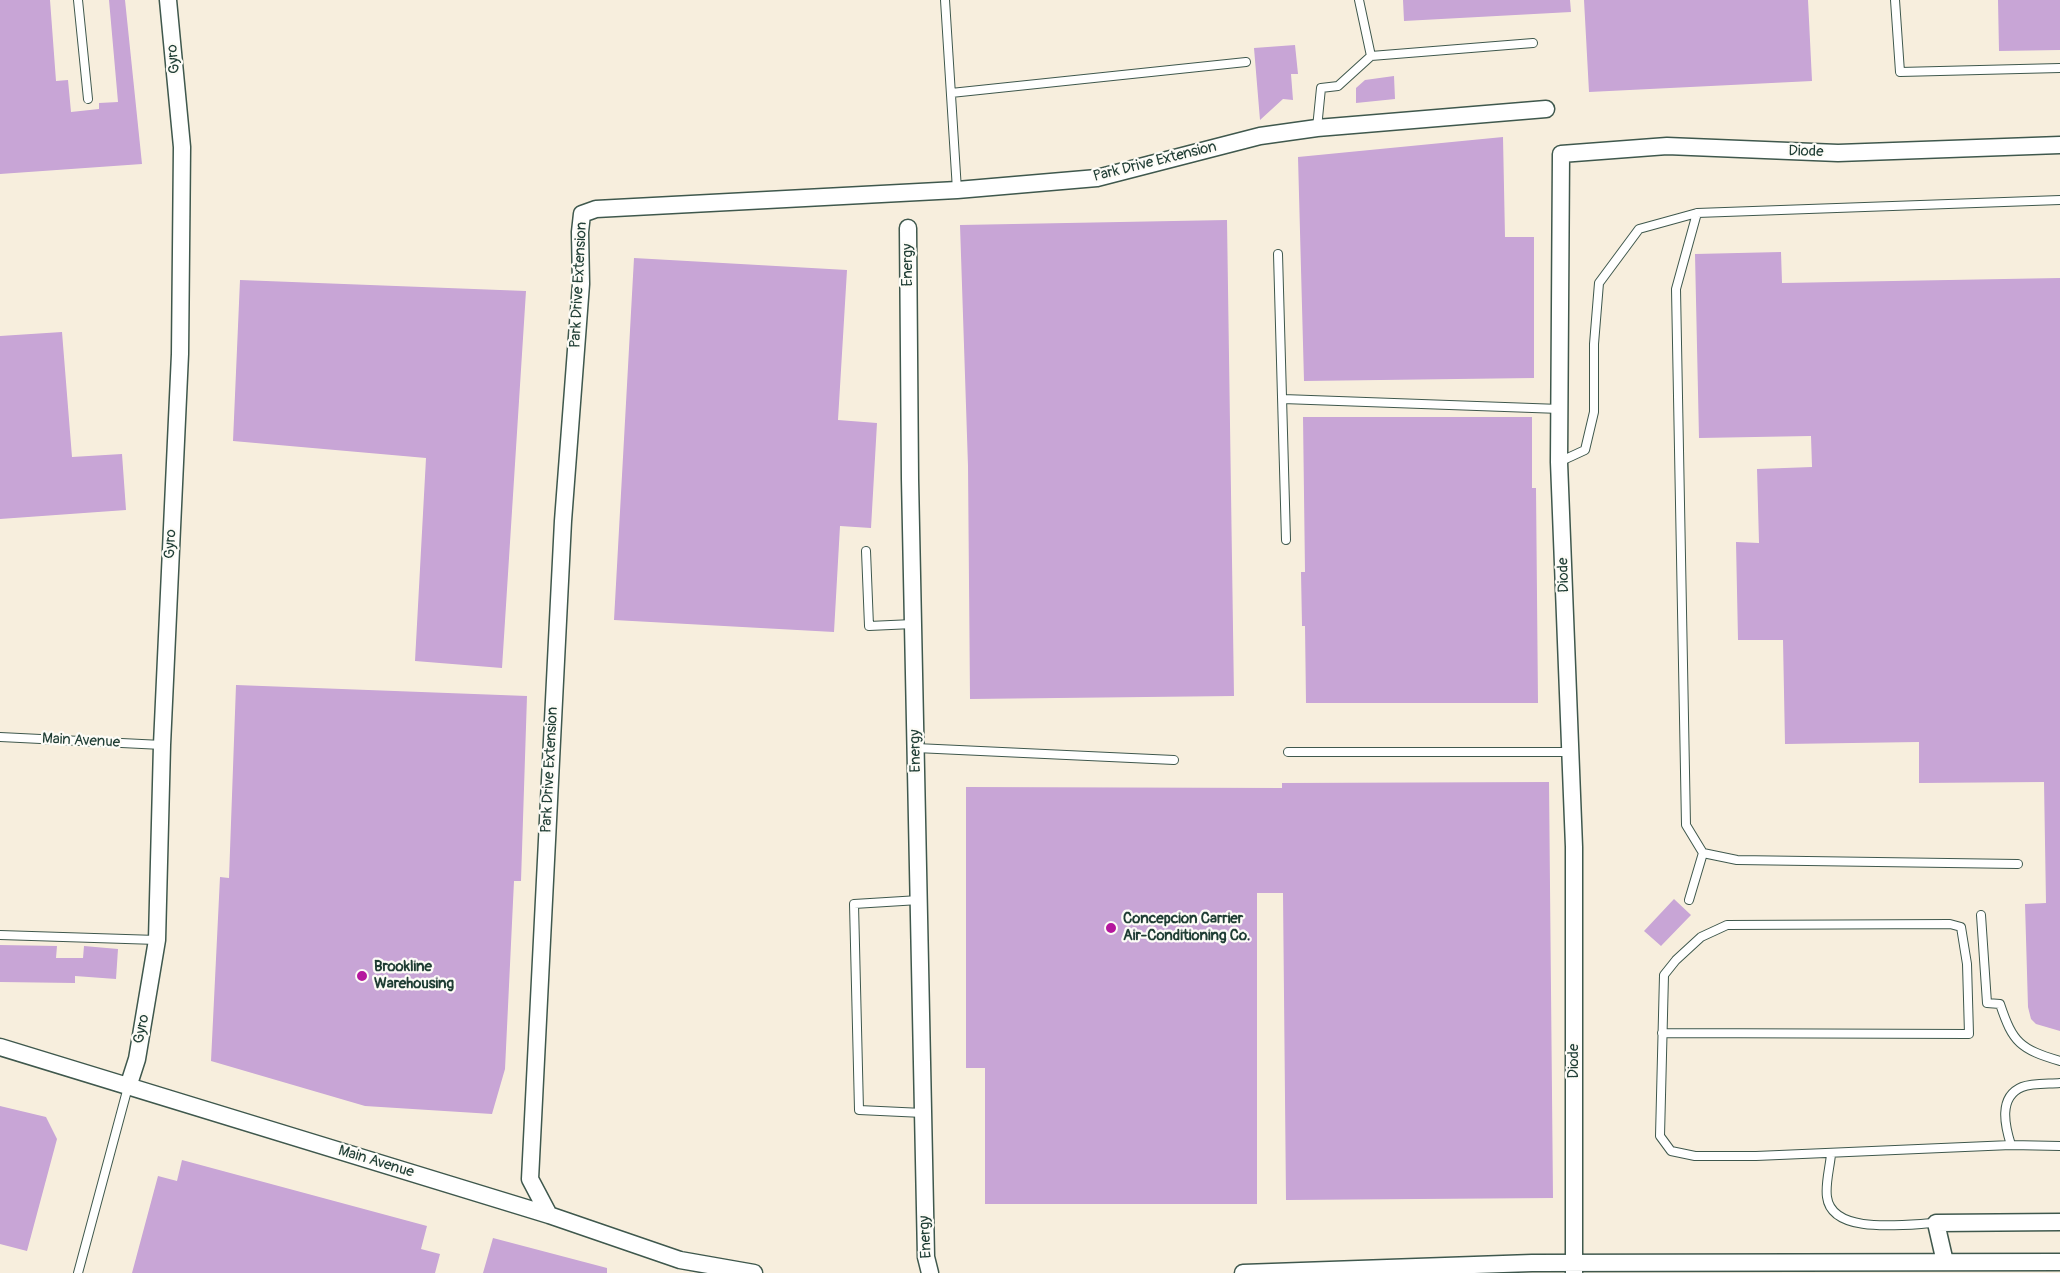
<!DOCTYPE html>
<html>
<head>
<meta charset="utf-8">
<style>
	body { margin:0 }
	canvas { display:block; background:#f7eedd }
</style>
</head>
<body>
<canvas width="2060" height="1273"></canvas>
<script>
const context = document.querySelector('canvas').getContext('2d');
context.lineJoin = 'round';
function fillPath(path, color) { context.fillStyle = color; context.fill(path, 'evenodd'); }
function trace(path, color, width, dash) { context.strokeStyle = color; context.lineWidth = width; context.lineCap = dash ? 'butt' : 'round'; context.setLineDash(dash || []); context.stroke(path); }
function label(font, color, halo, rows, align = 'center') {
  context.font = font + ' Pangolin,sans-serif'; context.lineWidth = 4.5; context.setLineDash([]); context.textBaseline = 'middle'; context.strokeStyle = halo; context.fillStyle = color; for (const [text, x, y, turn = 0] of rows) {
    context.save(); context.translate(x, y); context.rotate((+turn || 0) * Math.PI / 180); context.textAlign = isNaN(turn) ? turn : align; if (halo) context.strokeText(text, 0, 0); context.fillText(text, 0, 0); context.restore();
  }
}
const building = new Path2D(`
	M0,0h50l6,81 12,-1 3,32 28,-3v-6l19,-1 -9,-102h16l17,164 -142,10z
	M1403,0h167l1,12 -167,9z
	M1584,0h224l4,81 -223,11z
	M1998,0h62v50l-61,1z
	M1295,45l3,29h-7l2,26 -10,-1 -23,21 -6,-72z
	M1394,76l1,23 -39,4v-15l9,-8z
	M1503,137l2,100h29v141l-230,3 -6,-224z
	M1227,220l7,476 -264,3 -2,-233 -8,-241z
	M1781,252l1,31 278,-5v753l-24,-7 -5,-5 -3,-12 -3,-103 21,-1 -2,-121 -125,1v-41l-134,2 -2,-104h-45l-2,-98 23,1 -2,-74 55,-2 -1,-31 -112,2 -4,-184z
	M634,258l213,12 -9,150 39,3 -6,105 -31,-2 -6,106 -220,-12z
	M240,280l286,11 -24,377 -87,-7 11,-203 -193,-17z
	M62,332l10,125 50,-3 4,56 -126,9v-183z
	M1303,417h229v71h4l2,215h-232l-1,-77h-3l-1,-54h4z
	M236,685l291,11 -6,185h-7l-9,188 -13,45 -127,-8 -154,-45 9,-184 9,1z
	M1549,782l4,416 -267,2 -3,-307h-26v311h-272v-136h-19v-281l316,1v-5z
	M1674,899l17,16 -30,31 -17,-15z
	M0,945l57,1 -1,12h27l1,-12 34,3 -2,30 -41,-3v7l-75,-1z
	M0,1106l46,11 11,22 -30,112 -27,-7z
	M182,1160l245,66 -6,23 19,5 -5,19h-303l26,-97 19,5z
	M493,1238l114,30v5h-124z`);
const service = new Path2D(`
	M78,0l10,99
	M945,0l12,190
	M1359,0l12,56
	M1895,0l5,72 160,-4
	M951,93l295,-31
	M1317,128l4,-40 17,-2 33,-30 162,-13
	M1697,213l-21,76 10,536 17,28 34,7 281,4
	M1278,254l8,286
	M1283,399l277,10
	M1559,462l26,-12 9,-38v-68l5,-61 40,-54 58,-16 363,-13
	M866,551l3,75 44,-2
	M0,737l162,8
	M916,748l258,12
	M1288,752h282
	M919,900l-65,4 5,206 64,3
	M1689,900l14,-47
	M1981,915l6,88 13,1c13,39 20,45 60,57
	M0,935l157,5
	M1662,1033l307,1 -2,-70 -6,-37 -11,-3 -223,1 -26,12 -25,23 -12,15 -4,161 11,15 24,5h61l255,-11
	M2060,1083c-11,1 -28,0 -38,4 -24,10 -17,39 -11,58l49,1
	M1831,1154c-1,13 -6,30 -4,43 5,39 80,27 109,26
	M78,1273l50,-186`);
const minor = new Path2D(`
	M908,228l2,251 16,778 4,16
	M0,1047l549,168 131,45 74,13
	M128,1087l9,-28 20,-119 5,-195 18,-391 2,-207 -14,-147
	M549,1215l-19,-36 33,-658 18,-237 -1,-52 2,-18 14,-5 361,-19 140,-12 163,-42 57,-8 229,-19
	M1945,1262l-9,-39 124,-1
	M1243,1273l289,-10 528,-1
	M1574,1273v-426l-15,-385 2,-308 106,-8 171,7 222,-8`);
const markers = [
	[1111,928,6,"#b5179e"],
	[362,976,6,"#b5179e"]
];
const streetNames = [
	["Gyro",174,59,-96],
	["Diode",1806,152,2],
	["Park Drive Extension",1155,162,-14],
	["Energy",908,265,-90],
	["Park Drive Extension",579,285,-87],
	["Gyro",171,544,-87],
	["Diode",1564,575,-92],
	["Main Avenue",81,741,3],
	["Energy",916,751,-91],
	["Park Drive Extension",550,770,-87],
	["Gyro",142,1029,-79],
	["Diode",1574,1061,-90],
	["Main Avenue",376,1162,17],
	["Energy",926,1237,-93]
];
const poiNames = [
	["Concepcion Carrier",1123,919],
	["Air-Conditioning Co.",1123,936],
	["Brookline",374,967],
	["Warehousing",374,984]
];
fillPath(building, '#c8a5d6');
trace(service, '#3f584d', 10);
trace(minor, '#3f584d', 19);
trace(service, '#fff', 8);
trace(minor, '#fff', 16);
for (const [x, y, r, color] of markers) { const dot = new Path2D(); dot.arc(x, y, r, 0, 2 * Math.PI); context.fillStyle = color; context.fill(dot); trace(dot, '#fdfcf7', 2); }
label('15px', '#1f3d34', '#fdfcf7', streetNames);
label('bold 15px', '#1f3d34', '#fdfcf7', poiNames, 'left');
</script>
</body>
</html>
